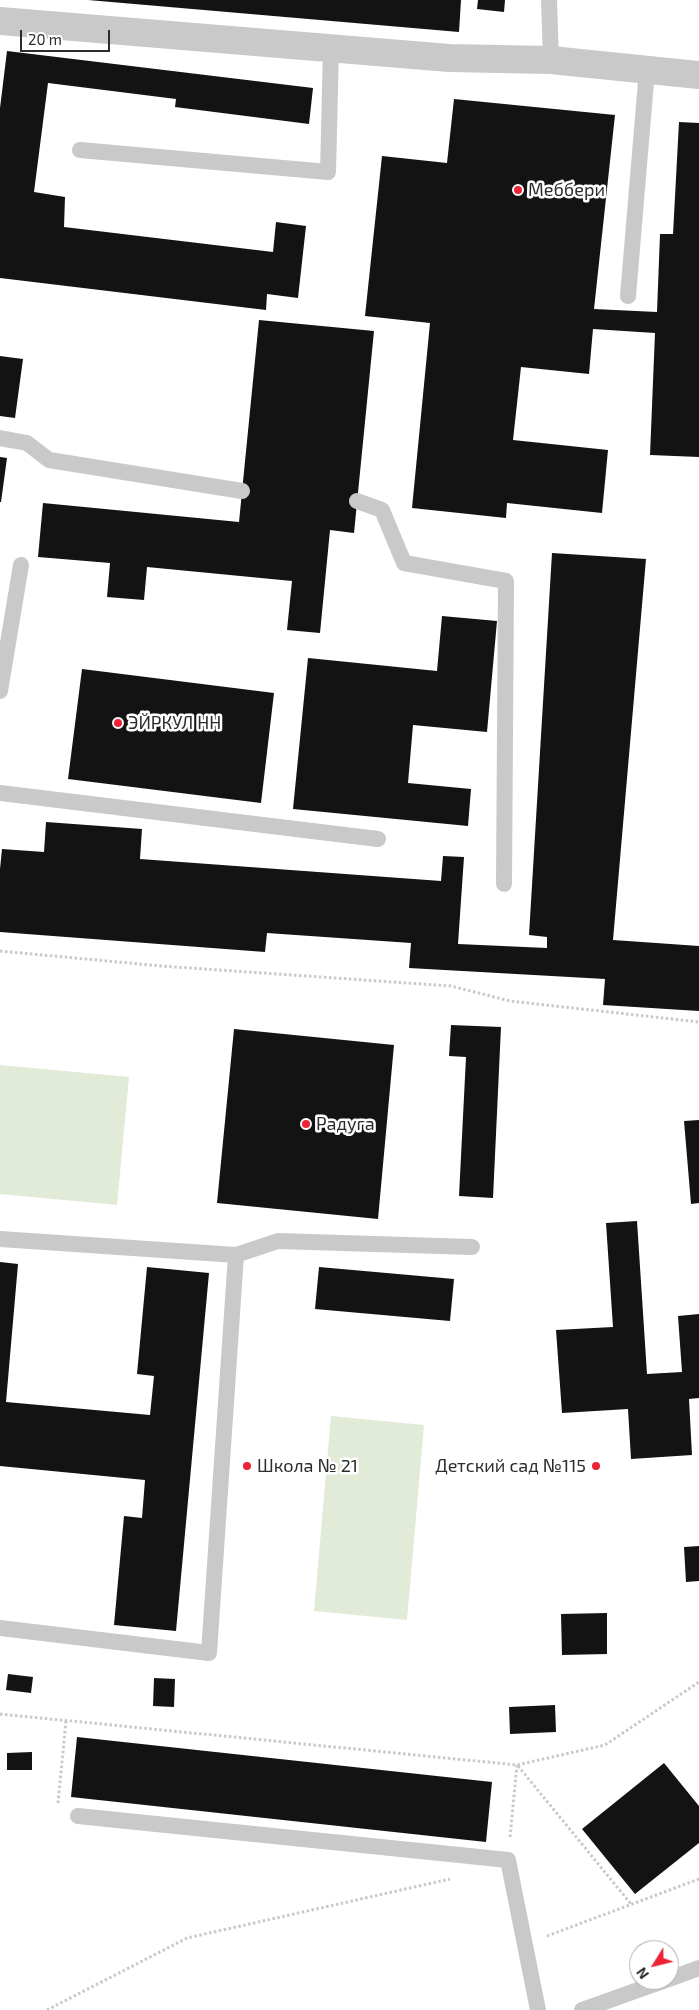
<!DOCTYPE html>
<html>
<head>
<meta charset="utf-8">
<style>
	body { margin:0 }
	#map { position:relative; width:699px; height:2010px; overflow:hidden; background:#fff; font-family:"Exo 2",sans-serif }
	canvas { display:block }
	.north { position:absolute; left:629px; top:1940px; width:50px; height:50px; box-sizing:border-box; background:#fff; border:1px solid #ababab; border-radius:50%; rotate:234deg; font-size:14px; font-weight:700; line-height:20px; text-align:center; color:#2c2c2c }
	.north::after { content:''; display:block; margin:auto; width:18px; height:22px; background:#ec2435; clip-path:polygon(50% 0,100% 100%,50% 72%,0 100%) }
	.scale { position:absolute; left:20px; top:30px; width:90px; height:22px; box-sizing:border-box; border:2px solid #2c2c2c; border-top:0; padding-left:6px; font-size:15px; line-height:18px; white-space:nowrap; color:#2c2c2c; -webkit-text-stroke:4px #fff; paint-order:stroke }
</style>
</head>
<body>
<div id="map">
<canvas width="699" height="2010"></canvas>
<div class="north">N</div>
<div class="scale">20 m</div>
</div>
<script>
const context = document.querySelector('canvas').getContext('2d');
context.lineJoin = 'round';
function fillPath(path, color) { context.fillStyle = color; context.fill(path, 'evenodd'); }
function trace(path, color, width, dash) { context.strokeStyle = color; context.lineWidth = width; context.lineCap = dash ? 'butt' : 'round'; context.setLineDash(dash || []); context.stroke(path); }
function label(font, color, halo, rows, align = 'center') {
  context.font = font + ' "Exo 2",sans-serif'; context.lineWidth = 5; context.setLineDash([]); context.textBaseline = 'middle'; context.strokeStyle = halo; context.fillStyle = color; for (const [text, x, y, turn = 0] of rows) {
    context.save(); context.translate(x, y); context.rotate((+turn || 0) * Math.PI / 180); context.textAlign = isNaN(turn) ? turn : align; if (halo) context.strokeText(text, 0, 0); context.fillText(text, 0, 0); context.restore();
  }
}
const green = new Path2D(`
	M0,1065l129,12 -12,128 -117,-11z
	M331,1416l93,9 -17,195 -93,-9z`);
const building = new Path2D(`
	M88,0h373l-2,32z
	M478,0h27l-1,12 -27,-3z
	M7,51l306,37 -4,36 -134,-17 1,-8 -128,-16 -14,109 31,5 -1,30 209,25 3,-30 30,4 -8,72 -31,-4 -1,16 -266,-32v-170z
	M454,99l161,16 -21,194 63,3 3,-78h13l6,-112 20,1v334l-49,-2 5,-122 -62,-4 -4,45 -68,-7 -8,73 95,10 -6,63 -95,-10 -1,15 -94,-10 18,-185 -65,-7 17,-160 65,7z
	M259,320l115,11 -20,202 -24,-3 -10,103 -33,-3 5,-49 -145,-14 -3,33 -37,-3 3,-34 -72,-6 5,-54 196,19z
	M0,356l23,3 -8,59 -15,-2z
	M0,457l7,1 -6,44h-1z
	M552,553l94,6 -33,381 86,6v65l-96,-6 2,-26 -196,-11 2,-25 -144,-10 -2,19 -265,-20v-63l2,-20 42,3 2,-30 96,7 -2,30 301,22 2,-25 21,1 -6,87 89,4v-11l-18,-2z
	M442,616l55,5 -10,111 -74,-7 -5,58 63,6 -3,37 -175,-17 15,-151 129,13z
	M82,669l192,24 -13,110 -193,-24z
	M451,1025l50,2 -8,171 -34,-2 7,-139 -17,-1z
	M234,1029l160,16 -16,174 -161,-16z
	M699,1120v83l-8,1 -7,-83z
	M637,1221l10,153 35,-2 -4,-56 21,-2v84l-10,1 3,56 -61,4 -3,-50 -66,4 -6,-83 57,-3 -7,-104z
	M0,1262l18,2 -12,138 144,13 4,-39 -17,-2 10,-107 62,6 -33,358 -62,-6 10,-109 18,2 3,-38 -145,-14z
	M319,1267l135,12 -4,42 -135,-12z
	M699,1546v35l-13,1 -2,-35z
	M607,1613v41l-45,1 -1,-41z
	M8,1674l25,3 -2,16 -25,-3z
	M154,1678l21,1 -1,28 -21,-1z
	M555,1705l1,27 -46,2 -1,-27z
	M77,1737l415,45 -6,60 -415,-45z
	M32,1752v18h-25v-17z
	M664,1763l35,43v37l-64,51 -53,-65z`);
const path = new Path2D(`
	M0,951l161,15 290,20 59,15 189,21
	M0,1714l517,51 88,-20 94,-63
	M518,1766l113,138
	M58,1803l8,-82
	M510,1837l7,-72
	M547,1936l152,-57
	M47,2010l140,-72 263,-59`);
const service = new Path2D(`
	M549,0l2,60
	M80,150l248,22 3,-124
	M628,296l19,-226
	M0,438l27,5 22,17 193,31
	M357,501l25,9 22,53 102,18 -2,303
	M0,691l21,-126
	M0,793l378,46
	M0,1239l236,16 -27,398 -209,-25
	M236,1255l42,-14 194,6
	M78,1816l430,44 30,150
	M669,1979l30,-11
	M582,2010l84,-30`);
const minor = new Path2D(`
	M0,21l449,37 102,2 148,15`);
const markers = [
	[518,190,5,"#ec2435"],
	[118,723,5,"#ec2435"],
	[306,1124,5,"#ec2435"],
	[247,1466,5,"#ec2435"],
	[596,1466,5,"#ec2435"]
];
const poiNames = [
	["Меббери",528,190],
	["ЭЙРКУЛ НН",128,723],
	["Радуга",316,1124],
	["Школа № 21",257,1466],
	["Детский сад №115",586,1466,"right"]
];
fillPath(green, '#e2ebd8');
fillPath(building, '#131313');
trace(path, '#c9c9c9', 3, [2.5, 2.5]);
trace(service, '#c9c9c9', 16);
trace(minor, '#c9c9c9', 28);
for (const [x, y, r, color] of markers) { const dot = new Path2D(); dot.arc(x, y, r, 0, 2 * Math.PI); context.fillStyle = color; context.fill(dot); trace(dot, '#fff', 2); }
label('18px', '#2c2c2c', '#fff', poiNames, 'left');
</script>
</body>
</html>
